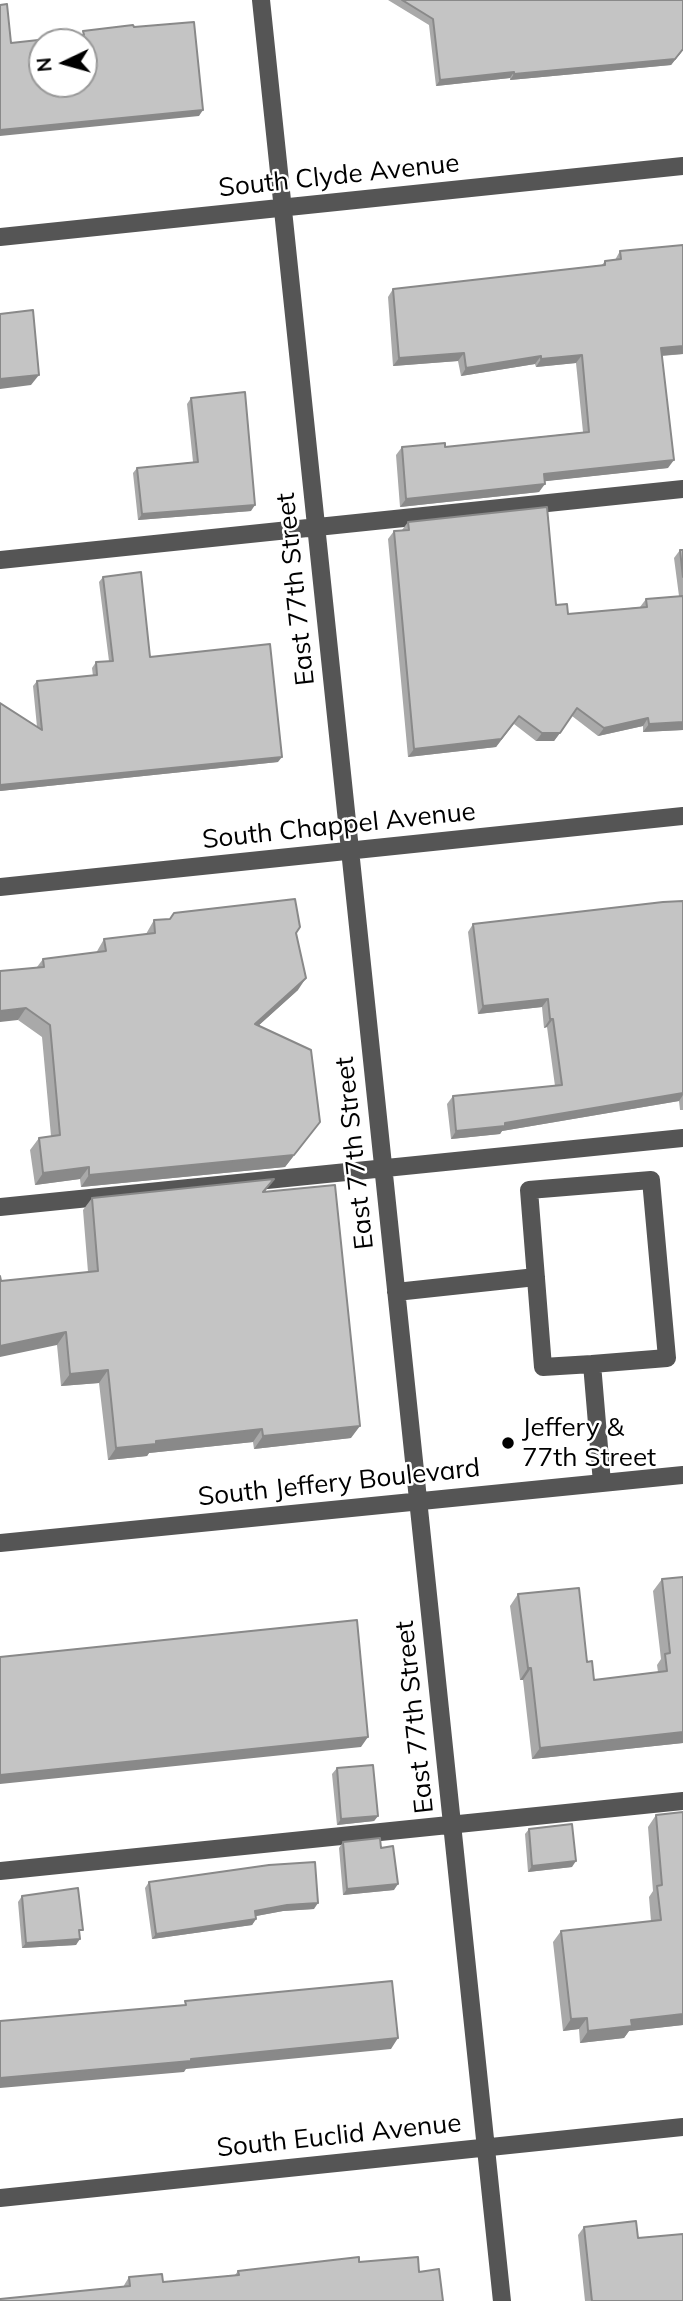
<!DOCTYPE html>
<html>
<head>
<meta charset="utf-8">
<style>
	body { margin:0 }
	#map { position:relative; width:683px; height:2301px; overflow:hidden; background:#fff; font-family:Mulish,sans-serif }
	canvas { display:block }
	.north { position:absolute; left:28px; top:28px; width:70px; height:70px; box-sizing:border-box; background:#fff; border:2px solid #999; border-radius:50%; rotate:265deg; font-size:19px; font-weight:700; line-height:28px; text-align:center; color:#000 }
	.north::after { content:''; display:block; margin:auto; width:24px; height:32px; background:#000; clip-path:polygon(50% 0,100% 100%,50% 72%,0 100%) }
</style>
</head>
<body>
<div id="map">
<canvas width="683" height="2301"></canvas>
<div class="north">N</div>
</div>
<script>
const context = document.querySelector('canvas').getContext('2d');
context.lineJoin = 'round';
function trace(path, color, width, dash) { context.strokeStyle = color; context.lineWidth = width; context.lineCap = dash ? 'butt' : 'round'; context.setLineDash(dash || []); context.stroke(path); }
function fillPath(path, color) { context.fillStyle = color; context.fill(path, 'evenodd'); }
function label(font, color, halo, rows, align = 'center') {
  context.font = font + ' Mulish,sans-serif'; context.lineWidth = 5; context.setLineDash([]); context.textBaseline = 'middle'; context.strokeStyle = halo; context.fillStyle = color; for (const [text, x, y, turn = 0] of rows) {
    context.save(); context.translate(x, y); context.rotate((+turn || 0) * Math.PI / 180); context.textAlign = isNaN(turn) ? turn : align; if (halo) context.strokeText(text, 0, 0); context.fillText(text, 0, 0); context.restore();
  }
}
const minor = new Path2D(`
	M261,0l241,2301
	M0,237l683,-71
	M0,560l683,-71
	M0,887l683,-71
	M0,1207l683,-69
	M396,1292l140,-15
	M592,1364l-49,3 -14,-177 122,-10 16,178 -75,6 10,119
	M0,1543l683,-68
	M0,1871l683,-70
	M0,2198l683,-71`);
const wall = new Path2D(`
	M388,0h295v50l-12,15 -161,15v-2l-74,8 -7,-61z
	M683,245v109l-21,2 6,112 -123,13 -6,11 -139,15 -4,-52 6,-8h43l138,-15 -7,-69 -40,4 -1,-3 -74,12 -3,-15 -65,5 -5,-69 5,-8 209,-24 3,-4 10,-1 5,-9z
	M191,398l60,113 -113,9 -5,-47 4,-5 56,-6 -6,-58z
	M408,522l148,83 12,9 72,-7 6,-8 33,-3 -5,-38 6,-8h3v180l-40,2v-6l-45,10 -26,-20 -18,25h-18l-22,-17 -18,23 -88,10 -20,-218 6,-8 8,-1z
	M103,577l47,80 128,105 -278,29 37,-64 -4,-41 4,-5 56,-5 -1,-8 4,-6 13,-1 -10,-79z
	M683,901v209h-3l-1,-9 -177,30 -2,3 -49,5 -4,-35 6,-8 102,-10 -8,-59 -3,1 -2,-21 -64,7 -10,-82 5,-8z
	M154,920l142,13 2,57 -39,35 61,97 -35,45 -204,20 -1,-8 -45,6 -5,-35 9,-12 12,-2 -9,-99 -24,-17 19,-53 6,-8 53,-6 8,-14 42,-5z
	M265,1192l86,246 -97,11 -1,-7 -104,11 -2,3 -39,4 -9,-77 -38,3 -4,-41 -56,-64 87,-9 -5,-62 9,-12z
	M662,1579l21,164 -151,16 -9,-79h-3l-10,-74 8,-12 69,68 7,18 64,-8 -1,-7 4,-6 -8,-68z
	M337,1768l41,48 -4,5 -37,4 -5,-51z
	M683,1812v213l-54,6 -5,7 -44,5 -1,-14 -16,2 -10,-89 8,-11 90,-10 -2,-24 4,-6 -5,-64 8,-12z
	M529,1829l43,38 -44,5 -3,-38z
	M343,1842l38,6 13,42 -51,5 -4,-47z
	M149,1882l165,27 -31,2 -27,5v3l-4,6 -100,14 -7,-51z
	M22,1896l57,39 -3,10 -54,3 -4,-46z
	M584,2227l54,11 45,63h-98l-7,-66z
	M359,2262l60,10 -296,15 6,-10 34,5 72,-7 3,-4z`);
const shadedWall = new Path2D(`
	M683,50l-12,15 -161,15 4,-6z
	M514,72l-4,6 -74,8 4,-6z
	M203,110l-4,6 -199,20v-6z
	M683,346v8l-27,2 5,-8z
	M464,353l-6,8 -65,5 6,-8z
	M582,355l-6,8 -40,4 5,-8z
	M541,356l-6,8 -74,12 5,-8z
	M39,375l-8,10 -31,4v-10z
	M674,460l-6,8 -130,14 6,-8z
	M545,484l-6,8 -139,15 6,-8z
	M255,505l-4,6 -113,9 4,-6z
	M519,716l-23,31 -88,10 6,-8z
	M648,718l-5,8 -45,10 6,-8z
	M683,722v8l-40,2 6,-8z
	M542,733h18l-6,8h-18z
	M282,757l-4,5 -278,29v-6z
	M306,978l-8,12 -51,46 8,-12z
	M548,999l-6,8 -64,7 5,-8z
	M26,1008l-8,12 -18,2v-11z
	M550,1019h3l-6,8 -3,1z
	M683,1093v2l-4,6 -177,30 -2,3 -49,5 5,-8z
	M320,1122l-35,45 -204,20 8,-12z
	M89,1167l-9,12 -45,6 8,-12z
	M66,1332l-9,13 -57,12v-11z
	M108,1370l-9,13 -38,3 9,-12z
	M360,1426l-9,12 -97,11 9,-13z
	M262,1429l-9,13 -104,11 -2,3 -39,4 8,-12 40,-7z
	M528,1668h3l-8,12h-3z
	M683,1732v11l-151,16 8,-11z
	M368,1737l-7,10 -361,37v-9z
	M378,1816l-4,5 -37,4 4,-6z
	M576,1861l-4,6 -44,5 4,-6z
	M398,1884l-4,6 -51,5 4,-6z
	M318,1903l-4,6 -31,2 -32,6 4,-6 32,-6z
	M256,1919l-4,6 -100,14 4,-5z
	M80,1939l-4,6 -54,3 4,-5z
	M683,2014v11l-54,6 -5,7 -44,5 8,-12 43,-11z
	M587,2018l-8,11 -16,2 8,-12z
	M398,2038l-7,11 -205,20 -2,3 -184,16v-10z`);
const building = new Path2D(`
	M402,0h281v49l-8,10 -161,15v-2l-74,8 -7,-61z
	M7,4l4,39 73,-8 -1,-4 50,-6 1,2 60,-5 9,88 -203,20v-125zM42,42h42v42h-42z
	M683,245v101l-22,2 13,112 -130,14 1,10 -139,15 -4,-52 43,-4v4l144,-15 -7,-77 -41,4v-3l-75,12 -2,-15 -65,5 -6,-69 212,-24v-4l16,-2 -1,-8z
	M33,310l6,65 -39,4v-65z
	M245,392l10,113 -113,9 -5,-46 61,-6 -7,-64z
	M547,507l9,98 11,-1 1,10 79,-7 -1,-8 37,-3v126l-34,2 -1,-6 -44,10 -27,-20 -17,25h-18l-23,-17 -18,23 -87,10 -20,-218 15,-1 -1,-8z
	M680,550h3v27z
	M141,572l9,85 120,-13 12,113 -282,28v-82l42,27 -5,-49 60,-6 -1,-13 17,-1 -10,-84z
	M295,899l5,28 -4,6 10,45 -51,46 56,26 9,72 -26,33 -205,20v-8l-46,6 -4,-35 21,-3 -10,-110 -24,-17 -26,3v-40l44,-4 -1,-8 63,-8 -2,-12 51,-6 -1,-13 16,-1 4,-6z
	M683,901v192l-178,30v3l-49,5 -3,-35 109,-11 -9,-66h-3l-2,-20 -65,7 -10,-82 190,-22z
	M274,1179l-11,13 72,-7 25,241 -97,10 -1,-7 -106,12v3l-40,4 -8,-78 -38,4 -4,-42 -66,14v-70l1,5 97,-10 -6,-73z
	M683,1577v155l-143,16 -9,-80h-3l-10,-74 61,-6 8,74 5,-1 2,19 73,-9 -2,-17 5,-1 -8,-74z
	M357,1620l11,117 -368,38v-118z
	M373,1765l5,51 -37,3 -4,-51z
	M683,1812v202l-52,6 1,6 -44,5 -1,-13 -16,1 -10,-88 100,-11 -4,-34 5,-1 -6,-70z
	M572,1824l4,37 -44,5 -3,-37z
	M380,1838l1,10 12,-2 5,38 -51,5 -4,-47z
	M315,1862l3,41 -31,2 -32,6 1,8 -100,15 -7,-52 120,-17z
	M78,1888l5,42h-4l1,9 -54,4 -4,-47z
	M392,1981l6,57 -207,21v2l-191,17v-57l186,-16 -1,-4z
	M636,2221l2,17 45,-4v67h-91l-8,-74z
	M359,2257v5l59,-5 1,15 20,-3 4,32h-443v-2l130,-13 -1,-9 33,-3 1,8 76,-7 -1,-4z`);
const markers = [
	[508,1443,7,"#000"]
];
const streetNames = [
	["South Clyde Avenue",339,176,-6],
	["East 77th Street",296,589,-96],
	["South Chappel Avenue",339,826,-6],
	["East 77th Street",355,1153,-96],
	["South Jeffery Boulevard",339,1483,-6],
	["East 77th Street",415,1717,-96],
	["South Euclid Avenue",339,2136,-6]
];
const poiNames = [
	["Jeffery &",522,1428],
	["77th Street",522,1458]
];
trace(minor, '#555', 18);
fillPath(wall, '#a9a9a9');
fillPath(shadedWall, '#898989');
fillPath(building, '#c4c4c4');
trace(building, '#898989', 2);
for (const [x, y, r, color] of markers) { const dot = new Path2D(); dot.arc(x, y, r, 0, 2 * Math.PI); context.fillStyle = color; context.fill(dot); trace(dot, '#fff', 2.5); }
label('26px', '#000', '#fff', streetNames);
label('26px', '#000', '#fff', poiNames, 'left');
</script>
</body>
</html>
